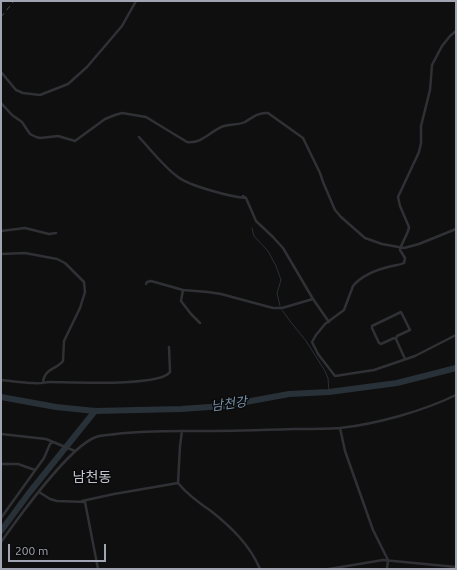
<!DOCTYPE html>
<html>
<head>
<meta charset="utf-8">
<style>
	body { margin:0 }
	#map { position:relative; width:457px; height:570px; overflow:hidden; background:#0f0f10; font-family:Ubuntu,sans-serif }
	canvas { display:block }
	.frame { position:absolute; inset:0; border:2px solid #a1a5b1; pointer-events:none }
	.scale { position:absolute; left:8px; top:544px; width:98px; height:18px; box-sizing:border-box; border:2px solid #a1a5b1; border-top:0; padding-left:5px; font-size:12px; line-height:14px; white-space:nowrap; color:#a1a5b1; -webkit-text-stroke:3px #0a0a0b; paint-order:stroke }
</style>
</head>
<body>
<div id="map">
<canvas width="457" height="570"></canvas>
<div class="frame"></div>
<div class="scale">200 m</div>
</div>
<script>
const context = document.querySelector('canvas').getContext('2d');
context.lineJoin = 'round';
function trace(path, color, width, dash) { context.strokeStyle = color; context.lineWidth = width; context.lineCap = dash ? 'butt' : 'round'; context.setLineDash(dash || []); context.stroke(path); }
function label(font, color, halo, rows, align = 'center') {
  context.font = font + ' Ubuntu,"Noto Sans KR",sans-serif'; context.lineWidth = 3; context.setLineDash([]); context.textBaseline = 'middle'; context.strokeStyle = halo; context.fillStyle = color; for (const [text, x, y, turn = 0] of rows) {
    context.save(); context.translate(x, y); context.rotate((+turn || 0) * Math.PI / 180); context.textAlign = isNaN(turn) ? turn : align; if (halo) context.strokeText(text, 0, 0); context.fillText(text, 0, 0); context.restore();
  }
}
const stream = new Path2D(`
	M252,228l2,8 14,15 8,15 5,14 -4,13 3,13
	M282,310l8,11 16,20 19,30 3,7 1,14`);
const river = new Path2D(`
	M1,397l55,10 39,4 86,-2 43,-3 65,-12 40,-2 68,-9 59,-15
	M1,531l28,-38 66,-82`);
const street = new Path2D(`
	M456,31l-6,5 -8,10 -10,19 -2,25 -9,36v17l-2,9 -21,45 2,9 9,21c-1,8 -7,14 -9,23l5,8 -1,5c-4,2 -8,2 -12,3 -13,3 -30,9 -39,20l-9,24 -19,14 -9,11 -4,7 6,12 17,22 39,-6 41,-14 41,-21
	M1,72l15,18 7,3 17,2 28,-11 19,-17 35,-41 14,-25
	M1,103l11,12 10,7 8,12 6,3 4,1 18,-2 17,5 30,-22 10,-4 7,-2 24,4 41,25c16,2 24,-12 37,-16 7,-2 15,-1 21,-4 8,-5 14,-10 23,-9l35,25 17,35 3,9 12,28 6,7 24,21 17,6 22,4 15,-4 37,-15
	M139,137c12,13 25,30 39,40 12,9 53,20 68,21
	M243,196l3,2 10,23 17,16 10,11 30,51 16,23
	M1,231l24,-3 24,6 7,-1
	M1,254l24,-1 32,6 8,4 19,19 1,10 -5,16 -16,33 -1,20c-7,9 -19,7 -20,22
	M146,284l1,-2 4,-1 32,9 25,2 13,2 52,14h9l31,-9
	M183,290l-2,11 10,13 9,9
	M396,339l1,-3 13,-6 -9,-18 -29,14v2l7,15 2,1 13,-6 2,1 9,20
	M1,380c11,1 22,3 33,3 6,1 11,-1 16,-1 19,0 110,5 120,-10l-1,-25
	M340,428l5,23 28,79 15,30 -1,9
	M1,434l45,5 29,12
	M1,464h17l17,6
	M178,483c9,11 21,20 33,28 20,16 39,34 49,58
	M39,492l11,7 7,2 28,1 13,67
	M82,501l32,-7 64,-11 2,-37 2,-15
	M1,518l43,-60 6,-14 3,-2
	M1,542c17,-24 69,-96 95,-105 6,-2 14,-2 20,-3 31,-4 60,-3 91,-3 30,0 60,-1 91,-2 14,0 28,0 42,-1 37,-4 83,-17 116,-33
	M329,569l54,-9 73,7`);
const rail = new Path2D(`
	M1,17l13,-16`);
const waterNames = [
	["남천강",229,404,-8]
];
const quarterNames = [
	["남천동",92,477]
];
trace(stream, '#293138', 1);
trace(river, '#293138', 6);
trace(street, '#303135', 2.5);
trace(rail, '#494b50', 1, [5, 4]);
label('italic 13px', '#7893ab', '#0a0a0b', waterNames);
label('14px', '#c1c4cd', '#0a0a0b', quarterNames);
</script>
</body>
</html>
